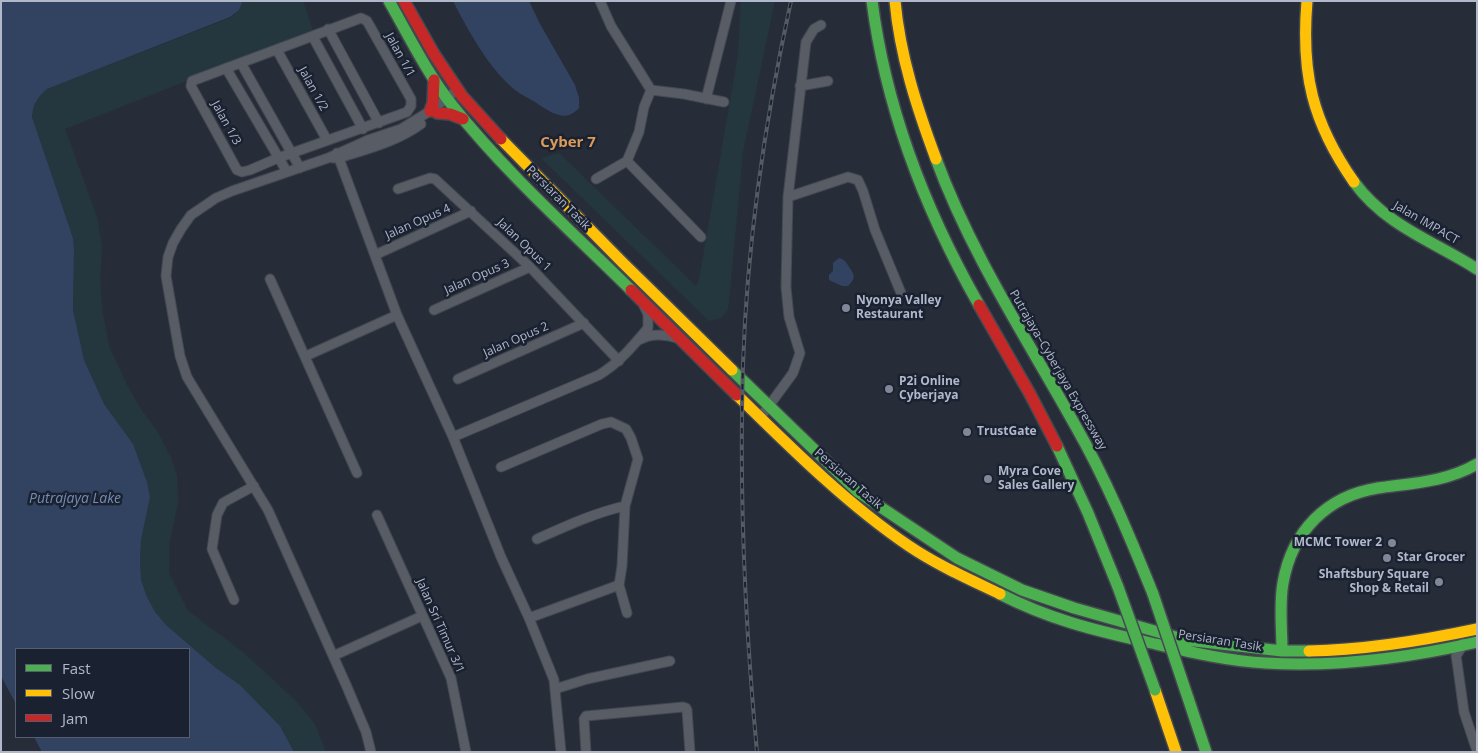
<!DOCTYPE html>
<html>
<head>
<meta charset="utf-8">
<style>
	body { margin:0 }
	#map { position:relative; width:1478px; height:753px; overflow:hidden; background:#272d38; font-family:"Open Sans",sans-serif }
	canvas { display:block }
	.frame { position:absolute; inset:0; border:2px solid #b0b8c9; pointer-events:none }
	.legend { position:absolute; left:15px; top:648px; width:175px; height:90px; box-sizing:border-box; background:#1a2232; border:1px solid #565e6e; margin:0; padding:6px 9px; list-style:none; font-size:15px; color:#b0b8c9 }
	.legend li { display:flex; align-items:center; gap:10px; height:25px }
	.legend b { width:25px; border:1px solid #565e6e }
</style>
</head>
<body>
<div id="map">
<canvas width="1478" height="753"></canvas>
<div class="frame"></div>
<ul class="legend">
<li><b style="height:6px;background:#4caf50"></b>Fast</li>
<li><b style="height:6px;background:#ffc107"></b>Slow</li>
<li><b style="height:6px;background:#c62828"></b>Jam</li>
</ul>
</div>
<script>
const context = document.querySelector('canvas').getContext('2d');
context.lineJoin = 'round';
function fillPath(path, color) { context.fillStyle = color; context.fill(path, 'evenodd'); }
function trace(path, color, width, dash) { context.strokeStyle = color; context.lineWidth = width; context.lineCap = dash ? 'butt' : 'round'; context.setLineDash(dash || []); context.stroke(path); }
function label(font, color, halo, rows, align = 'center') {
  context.font = font + ' "Open Sans",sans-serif'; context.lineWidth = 5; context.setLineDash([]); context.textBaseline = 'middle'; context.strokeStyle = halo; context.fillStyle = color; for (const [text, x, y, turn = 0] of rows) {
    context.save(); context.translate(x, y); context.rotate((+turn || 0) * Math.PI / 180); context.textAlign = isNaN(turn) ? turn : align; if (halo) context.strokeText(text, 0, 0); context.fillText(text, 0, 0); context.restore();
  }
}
const green = new Path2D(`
	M243,1h60l10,30 -248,98 32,88 5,30 -2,33 2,28 7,38 18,39 13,23 17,23 14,27 6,17 1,27 -9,43v28l19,38 55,41 53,49 19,23 11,28h-32l-14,-26 -40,-41 -24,-17 -50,-43 -12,-13 -7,-15 -6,-17 -1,-20 1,-20 9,-43 -3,-15 -14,-38 -29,-40 -20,-44 -11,-50 1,-61 -1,-11 -41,-121c1,-13 5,-19 15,-28l183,-71 9,-8z
	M741,1h34l-32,150 -15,159 -7,8 -12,3 -168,-163 18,-5 137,133 3,-6 39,-225z`);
const water = new Path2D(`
	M1,1h242l-4,9 -9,7 -183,72c-10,9 -14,15 -15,28l41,121 1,11 -1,61 11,50 20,44 29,40 14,38 3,15 -9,43 -1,20 1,20 6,17 8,15 11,13 50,43 24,17 40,41 14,26h-252l-8,-15h155v-88h-173v55l-15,-28z
	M453,1h76l11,23 35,61 4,13v10c-13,14 -25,6 -38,-2 -8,-6 -18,-10 -26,-16 -26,-21 -47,-60 -62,-89z
	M839,258c6,2 7,4 10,9 6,8 7,11 -1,19h-6l-13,-6v-5l4,-4v-8z`);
const street = new Path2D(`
	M600,1l11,25 40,64
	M361,18l6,3 44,78v7l-4,6 -129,46 -28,12 -8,2 -5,-2 -46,-84 1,-5z
	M328,29l51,94
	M313,37l50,92
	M277,50l50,90
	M241,63l59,105
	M226,68l61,104
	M800,86l28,-5
	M651,90l33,4 40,8
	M706,99l25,-98
	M337,153l60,162 56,122 48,120 28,61 25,62 7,72
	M333,158h6c28,-9 57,-16 82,-34
	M627,161l74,76
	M596,179l31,-18 12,-29 5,-25 7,-17
	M398,189l32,-11 5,1 95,88 89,94
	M788,197l60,-20 10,3 5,11 12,39 26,63
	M375,255l96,-44
	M270,279l87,194
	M434,310l96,-43
	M639,340c13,-7 25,-6 38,-2
	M306,356l91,-41
	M458,379l126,-56
	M760,418l33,-45 7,-20 -11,-36 -3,-30 2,-90 18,-155 8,-13 7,-4
	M453,437l146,-62c20,-12 34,-29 49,-47v-14l-4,-8
	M501,467l101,-43 9,-2 15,7 5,9 7,21 -13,47 -3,60 -3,19 8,28
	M377,515l74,163 15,74
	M537,539c29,-13 57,-26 88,-33
	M234,600l-22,-51 5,-34 6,-12 5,-3 26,-14
	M529,618l90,-33
	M1463,643v2l-7,11 1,6 7,50 13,39
	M333,656l89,-40
	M555,689l32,-10 83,-18
	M371,752l-5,-20 -19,-45 -79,-177 -81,-133 -7,-21 -14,-80 2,-19 5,-14 8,-14 10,-14 25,-17 16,-7 96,-33 40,-18 33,-11 29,-18 27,-21
	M586,752l-2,-33 2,-3 97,-9 3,1 1,2 3,42`);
const fast = new Path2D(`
	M389,1c20,35 38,72 63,104 53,67 118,125 179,185
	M872,1c14,109 53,209 107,304
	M936,159c35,95 90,178 139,266 31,54 55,112 78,169
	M1354,182c32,44 79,59 123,87
	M732,370l126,122 99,66 65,32 52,18 112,32 96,11h27
	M1057,446l31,67 30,74
	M1000,594c49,25 93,36 147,48 39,9 79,19 119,21 71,4 142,-5 211,-21
	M1282,651c0,-22 -3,-46 1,-68 9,-52 44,-87 95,-95 35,-5 68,-6 99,-24
	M1188,698l18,54`);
const slow = new Path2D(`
	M895,1c5,55 22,107 41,158
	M1307,1c-6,72 5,121 47,181
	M501,139l122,124 109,107
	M737,395c53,52 110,109 172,151 28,19 60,33 91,48
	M1309,651c58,-1 112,-10 168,-22
	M1155,690l21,62`);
const jam = new Path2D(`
	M404,1l30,53 28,42 39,43
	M430,111l3,-8 1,-23
	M437,113l13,1 13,5
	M631,290l106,105
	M979,305l51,89 27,52`);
const rail = new Path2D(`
	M757,752c-12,-128 -18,-258 -14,-387 4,-122 22,-245 48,-364`);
const fastBridge = new Path2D(`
	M1118,587l37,103
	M1153,594l35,104`);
const markers = [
	[846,308,5,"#808796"],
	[889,389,5,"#808796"],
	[967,432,5,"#808796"],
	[988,479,5,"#808796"],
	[1392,543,5,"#808796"],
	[1387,558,5,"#808796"],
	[1439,582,5,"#808796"]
];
const streetNames = [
	["Jalan 1/1",400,55,61],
	["Jalan 1/2",313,89,61],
	["Jalan 1/3",226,123,61],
	["Persiaran Tasik",558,198,45],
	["Jalan Opus 4",418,222,-24],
	["Jalan IMPACT",1426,223,30],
	["Jalan Opus 1",524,245,44],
	["Jalan Opus 3",477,277,-24],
	["Jalan Opus 2",516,340,-24],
	["Putrajaya–Cyberjaya Expressway",1058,370,60],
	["Persiaran Tasik",848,479,41],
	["Jalan Sri Timur 3/1",440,626,66],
	["Persiaran Tasik",1220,641,9]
];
const poiNames = [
	["Nyonya Valley",856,301],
	["Restaurant",856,315],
	["P2i Online",899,382],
	["Cyberjaya",899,396],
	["TrustGate",977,432],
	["Myra Cove",998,472],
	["Sales Gallery",998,486],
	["MCMC Tower 2",1382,543,"right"],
	["Star Grocer",1397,558],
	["Shaftsbury Square",1429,575,"right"],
	["Shop & Retail",1429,589,"right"]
];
const waterNames = [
	["Putrajaya Lake",75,499]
];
const quarterNames = [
	["Cyber 7",568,143]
];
fillPath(green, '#24373e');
fillPath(water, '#324362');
trace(street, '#444850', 11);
trace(fast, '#444850', 14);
trace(slow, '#444850', 14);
trace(jam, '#444850', 14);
trace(street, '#585c65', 9);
trace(fast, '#4caf50', 11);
trace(slow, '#ffc107', 11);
trace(jam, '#c62828', 11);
trace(rail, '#565a63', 4);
trace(rail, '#1a2232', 2, [5.5]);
trace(fastBridge, '#444952', 14, []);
trace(fastBridge, '#4caf50', 11);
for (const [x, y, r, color] of markers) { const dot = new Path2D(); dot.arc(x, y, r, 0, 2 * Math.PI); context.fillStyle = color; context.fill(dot); trace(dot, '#1a2232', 2); }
label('12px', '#b0b8c9', '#1a2232', streetNames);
label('bold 12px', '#b0b8c9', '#1a2232', poiNames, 'left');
label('italic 14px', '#758cb3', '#1a2232', waterNames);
label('bold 15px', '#dd9b58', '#1a2232', quarterNames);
</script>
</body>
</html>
